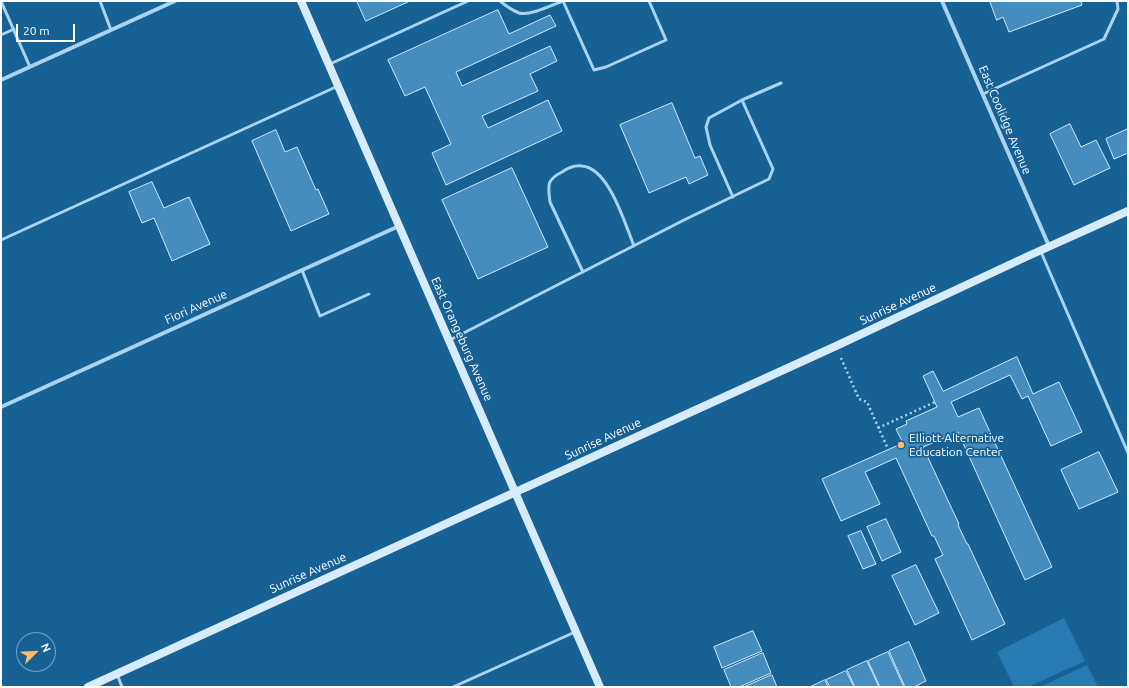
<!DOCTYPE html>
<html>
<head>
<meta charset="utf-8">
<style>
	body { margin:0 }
	#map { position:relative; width:1129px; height:688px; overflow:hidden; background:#186195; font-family:Ubuntu,sans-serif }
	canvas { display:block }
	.frame { position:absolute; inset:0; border:2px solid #fff; pointer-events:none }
	.north { position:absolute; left:16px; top:632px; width:40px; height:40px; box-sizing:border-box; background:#186195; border:1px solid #74a0bf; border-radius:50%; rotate:66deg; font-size:11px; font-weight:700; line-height:16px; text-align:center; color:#fff }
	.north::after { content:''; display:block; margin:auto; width:14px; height:18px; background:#ffbd69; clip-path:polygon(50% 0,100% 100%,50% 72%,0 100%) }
	.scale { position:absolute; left:16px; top:24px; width:59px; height:18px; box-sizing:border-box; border:2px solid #fff; border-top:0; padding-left:5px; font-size:12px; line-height:14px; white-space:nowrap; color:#fff; -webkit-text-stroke:3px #186195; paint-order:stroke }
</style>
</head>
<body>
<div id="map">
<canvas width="1129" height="688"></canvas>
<div class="frame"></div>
<div class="north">N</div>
<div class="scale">20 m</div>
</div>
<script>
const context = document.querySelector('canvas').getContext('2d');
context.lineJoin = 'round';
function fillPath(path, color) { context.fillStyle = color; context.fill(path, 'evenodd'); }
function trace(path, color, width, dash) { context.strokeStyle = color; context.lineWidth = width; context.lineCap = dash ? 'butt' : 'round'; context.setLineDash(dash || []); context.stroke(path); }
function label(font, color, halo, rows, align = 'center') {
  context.font = font + ' Ubuntu,sans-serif'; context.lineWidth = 3.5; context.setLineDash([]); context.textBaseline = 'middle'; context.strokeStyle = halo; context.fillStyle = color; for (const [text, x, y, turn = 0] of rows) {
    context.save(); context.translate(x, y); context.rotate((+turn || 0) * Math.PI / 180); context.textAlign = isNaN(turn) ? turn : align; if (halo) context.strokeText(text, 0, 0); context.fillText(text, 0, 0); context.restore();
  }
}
const green = new Path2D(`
	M1064,618l21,43 -57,26h-14l-17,-35z
	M1087,665l11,22h-58z`);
const building = new Path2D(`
	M357,1h53l-44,20z
	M990,1h91l1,4 -73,27 -6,-15 -6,3z
	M498,10l11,24 41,-19 6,11 -100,46 6,14 88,-40 7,15 -27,13 8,17 -56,25 6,12 60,-28 14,31 -116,54 -14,-32 19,-9 -26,-57 -20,9 -17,-36z
	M672,103l23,55 5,-2 8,19 -19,9 -3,-7 -37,16 -29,-68z
	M1070,124l11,23 15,-7 14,28 -36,17 -24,-51z
	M1128,129v24l-14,6 -8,-20z
	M276,130l9,22 12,-5 19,43 2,-1 11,25 -38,17 -39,-90z
	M512,168l36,79 -70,32 -36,-79z
	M152,182l12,26 25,-11 21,47 -38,17 -18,-43 -12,5 -13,-31z
	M1017,357l16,37 26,-12 23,50 -31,14 -23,-50 -6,3 -12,-24 -59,27 7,15 21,-9 73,159 -27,13 -67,-148 -35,15 36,77 -1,1 9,19h1l37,80 -33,16 -37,-81 8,-4 -9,-19h-2l-36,-78 -31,14 15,32 -39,17 -19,-42 81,-36 -7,-14 11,-5 -1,-3 31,-14 -14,-31 10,-5 10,20z
	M1099,452l19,40 -39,17 -18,-39z
	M886,519l15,33 -19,9 -15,-34z
	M861,531l15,33 -13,5 -15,-33z
	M916,565l23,48 -24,12 -23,-49z
	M753,631l9,20 -40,17 -8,-21z
	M909,642l17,39 -12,6h-9l-16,-36z
	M888,652l16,35h-24l-12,-26z
	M763,653l8,20 -32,14h-8l-7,-17z
	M867,661l12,26h-24l-8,-17z
	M846,671l8,16h-24l-4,-7z
	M772,675l5,12h-33z
	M825,680l3,7h-18z`);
const path = new Path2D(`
	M841,358l18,41 8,3 21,47
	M878,428l57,-26`);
const lane = new Path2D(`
	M1,1l29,66
	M100,1l11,29
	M500,1c6,5 12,9 19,12 11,3 33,-8 44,-12
	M563,1l31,69 12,-3 60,-27 -17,-39
	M1,35l13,-6
	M330,64l138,-63
	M983,94l121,-55 14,-30 -1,-8
	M733,197l-23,-52 -4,-18 3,-9 33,-18 39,-17
	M1,240l337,-154
	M1041,252l87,201
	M302,270l18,46 49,-22
	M583,272l-33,-70c-2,-16 -4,-22 12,-30 6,-4 13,-7 20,-6 27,2 43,58 52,80
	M450,340l236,-121 83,-40 4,-10 -31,-69
	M117,674l5,13
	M453,687l122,-55`);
const street = new Path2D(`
	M942,1l107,245
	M1,80l174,-79
	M1,407l398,-181`);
const secondary = new Path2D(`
	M301,1l299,686
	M88,687l748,-341 190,-89 102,-46`);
const markers = [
	[901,445,4,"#ffbd69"]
];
const streetNames = [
	["East Coolidge Avenue",1005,120,67],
	["Sunrise Avenue",898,304,-25],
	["Fiori Avenue",196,307,-24],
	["East Orangeburg Avenue",462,339,66],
	["Sunrise Avenue",603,439,-25],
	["Sunrise Avenue",308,573,-24]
];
const poiNames = [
	["Elliott Alternative",909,438],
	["Education Center",909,452]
];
fillPath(green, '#277bb2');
fillPath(building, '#448dbe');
trace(building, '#d0eafc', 1);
trace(path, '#a9d4f1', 2.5, [2, 3]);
trace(lane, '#a9d4f1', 3);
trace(street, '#a9d4f1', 4);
trace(secondary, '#d7ecfb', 8);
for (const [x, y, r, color] of markers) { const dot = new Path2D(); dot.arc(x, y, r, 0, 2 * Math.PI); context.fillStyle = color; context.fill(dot); trace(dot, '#186195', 1.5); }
label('12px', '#fff', '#186195', streetNames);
label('12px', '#fff', '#186195', poiNames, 'left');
</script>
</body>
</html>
